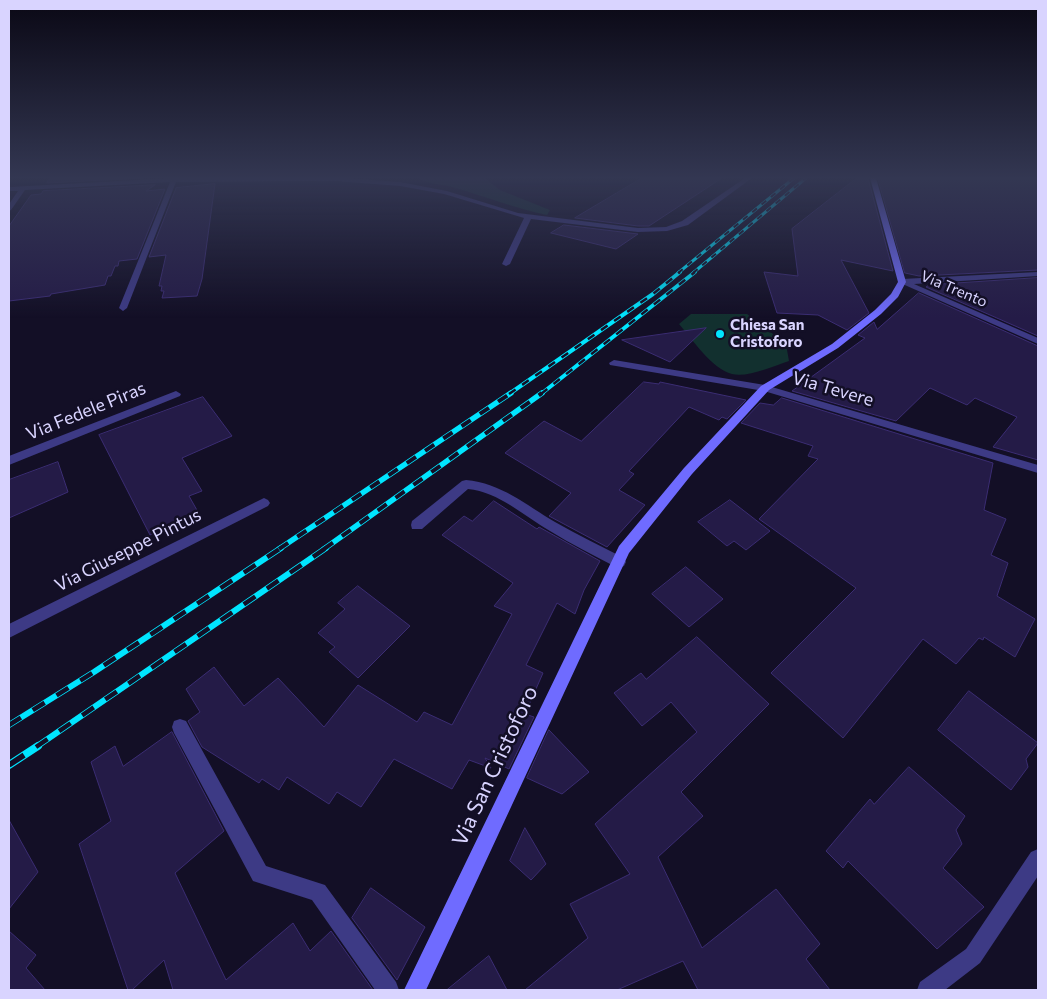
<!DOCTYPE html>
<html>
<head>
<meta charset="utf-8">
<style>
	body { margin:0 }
	#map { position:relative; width:1047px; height:999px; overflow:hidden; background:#130f26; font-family:Commissioner,sans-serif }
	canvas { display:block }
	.frame { position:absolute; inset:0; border:10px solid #d9d4ff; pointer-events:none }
</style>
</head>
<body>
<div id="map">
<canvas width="1047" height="999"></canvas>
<div class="frame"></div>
</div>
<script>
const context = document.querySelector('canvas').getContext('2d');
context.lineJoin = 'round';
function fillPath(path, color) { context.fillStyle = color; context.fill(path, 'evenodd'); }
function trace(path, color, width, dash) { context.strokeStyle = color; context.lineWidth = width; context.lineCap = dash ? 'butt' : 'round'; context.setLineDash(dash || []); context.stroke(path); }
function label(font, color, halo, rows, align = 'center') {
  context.font = font + ' Commissioner,sans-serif'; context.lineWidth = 5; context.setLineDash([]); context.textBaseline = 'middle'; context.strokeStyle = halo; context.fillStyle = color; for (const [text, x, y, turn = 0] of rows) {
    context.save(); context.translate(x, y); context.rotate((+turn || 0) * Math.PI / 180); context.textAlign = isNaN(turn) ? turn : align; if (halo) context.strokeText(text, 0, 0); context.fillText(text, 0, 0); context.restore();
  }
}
const green = new Path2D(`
	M418,178h67l15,12 50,20 -3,5c-33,-7 -63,-19 -95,-28 -11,-3 -25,-3 -34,-9z
	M691,314h56l39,30 3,17c-15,5 -42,17 -57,13 -20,-5 -40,-35 -53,-50z`);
const building = new Path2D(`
	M50,178h93l-96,5z
	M642,178h80l-73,48h-11l-63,-8z
	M857,178h11l25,93 -52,-11 28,53 -22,17 -29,-15 -41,-2 -13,-41 34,4 -6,-47z
	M878,178h160v92l-119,6 -14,-3z
	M215,184l-13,95 -5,17 -35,2 2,-7h-3l1,-5h-3l7,-31 -17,2 27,-69z
	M155,185l-9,6 19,-2 -28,70 -18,2 -1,5h-3l-4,10h-3l-3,9 -54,9 -1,2 -41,5v-75l22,-31 10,-1 2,-3z
	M564,225l74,9 -22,15 -65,-16z
	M1038,278v58l-112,-49 3,-2z
	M919,293l119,53v114l-45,-13 24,-30 -42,-19 -8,7 -37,-17 -34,33 -104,-30 73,-53 -7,-3 16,-13 3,7z
	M706,328l-36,34 -48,-22z
	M644,382l15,2 1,-2 86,18 -19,19 -5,-2 -3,3 -30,-13 -60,64 5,3 -15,16 26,15 -38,42 -58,-31 22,-23 -66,-40 39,-32 37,20z
	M203,397l29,39 -50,22 20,33 -13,5 9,16 -48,23 -51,-100z
	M782,398l211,65 -9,47 22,9 -15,36 17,8 -11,33 38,23 -20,38 -31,-20 -1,3 -4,-2 -23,26 -33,-25 -80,99 -72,-65 85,-85 -97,-69 59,-60 -10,-3 5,-10 -72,-23 19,-20 13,2z
	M58,462l10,30 -59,26v-38z
	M730,500l40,31 -24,19 -12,-9 -7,5 -29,-24z
	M494,501l43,28 2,-2 61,34 -16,29 -9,24 -18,-11 -31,62 17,8 -18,41 9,3 -25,52 -24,-11 6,10 -22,-8 -17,29 -58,-30 -33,48 -24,-15 -8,12 -42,-27 -8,13 -17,-11 -3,4 -57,-36 -14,-26 12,-9 -14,-23 28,-22 30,39 34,-28 46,49 34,-42 59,37 7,-10 28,13 60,-111 -18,-8 19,-23 -71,-48 22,-19 8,5z
	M686,567l37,32 -34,28 -37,-33z
	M358,586l52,40 -52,52 -29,-26 6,-5 -17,-14 27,-24 -7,-6z
	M697,637l72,67 -88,88 22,24 -45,41 44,91 74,-59 44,55 -14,15 24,31h-132l-15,-29 -66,29h-92l63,-52 -18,-34 60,-30 -35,-50 102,-92 -26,-30 -29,24 -28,-33 27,-20 5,6z
	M969,691l69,52 -12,16 2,8 -17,23 -73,-60z
	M549,730l40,42 -27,22 -35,-16z
	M172,732l52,99 -49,42 51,107 67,-57 17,28 21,-20 42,59h-200l-9,-30 -32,30h-4l-49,-146 32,-23 -20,-59 24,-16 8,20z
	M909,767l56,49 -9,14 6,14 -19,24 41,39 -47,42 -89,-88 -5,7 -17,-17 44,-52 4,5z
	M9,820l29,52 -29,37z
	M525,828l21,36 -15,16 -21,-19z
	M371,888l54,39 -28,53 -45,-62z
	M9,931l27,24 -10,13 19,22h-36z
	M489,956l18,34h-60z`);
const street = new Path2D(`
	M174,178h171l55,4 47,9 71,22 120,15 28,-1 16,-6 63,-43h7l-64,47 -21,6 -29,1 -107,-13 -21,45 -4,2 -4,-2 22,-46 -80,-24 -44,-8 -65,-5 -159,1 -49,126 -4,3 -4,-3 51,-126 -145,8 -14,20 -2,1v-7l9,-13h-9v-4z
	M1038,272v4l-124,8 124,54v6l-140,-62 4,-3z
	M614,360l151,25 273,80v8l-274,-82 -154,-26 -1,-2z
	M176,391l5,3 -1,2 -171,69v-9z
	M466,480c35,3 60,25 89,42 23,13 46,24 69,36l2,4 -2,4 -5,2 -5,-2c-21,-11 -43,-22 -64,-35 -26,-15 -51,-39 -82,-42l-46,40h-10l-1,-4 1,-4 50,-40z
	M264,498l4,2 2,3 -2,3 -259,132v-14z
	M180,719l6,2 80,145 59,19 71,97 3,8h-24l-63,-90 -59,-19 -79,-148 -2,-6 2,-6z
	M1038,849v27l-58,87 -35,27h-28l3,-8 46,-33 65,-97z`);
const secondary = new Path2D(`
	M870,178h6l30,104 -8,15 -17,17 -43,34 -69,42 -77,84 -63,79 -203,437h-22l215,-444 65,-78 77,-82 71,-42 43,-34 16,-16 7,-12z`);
const railFar4 = new Path2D(`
	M678,273l116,-95
	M693,273l113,-95`);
const railFar3 = new Path2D(`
	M509,394l144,-100 27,-22
	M541,394l154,-122`);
const railFar2 = new Path2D(`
	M279,549l232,-156
	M324,549l218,-156`);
const railFar1 = new Path2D(`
	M9,725l85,-53 187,-124
	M36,747l290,-199`);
const rail = new Path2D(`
	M9,765l29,-19`);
const markers = [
	[720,334,5,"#00e5ff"]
];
const farStreetnames = [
	["Via Trento",954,289,23]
];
const farPoinames = [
	["Chiesa San",730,325],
	["Cristoforo",730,342]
];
const streetNames = [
	["Via Tevere",833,389,16],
	["Via Fedele Piras",86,411,-22],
	["Via Giuseppe Pintus",128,550,-27]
];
const nearStreetnames = [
	["Via San Cristoforo",495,766,-65]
];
fillPath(green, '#12302f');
fillPath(building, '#241b47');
trace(building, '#3b2d73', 1);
fillPath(street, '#3d3a85');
fillPath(secondary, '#6f6bff');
trace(railFar4, '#00e5ff', 3);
trace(railFar3, '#00e5ff', 4);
trace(railFar2, '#00e5ff', 5.5);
trace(railFar1, '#00e5ff', 6);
trace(rail, '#00e5ff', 8);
trace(railFar4, '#130f26', 2, [6]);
trace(railFar3, '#130f26', 2.5, [8]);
trace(railFar2, '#130f26', 4, [11]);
trace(railFar1, '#130f26', 4.5, [14]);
trace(rail, '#130f26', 5.5, [18]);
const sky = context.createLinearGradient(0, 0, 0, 318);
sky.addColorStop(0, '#0a0815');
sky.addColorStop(0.56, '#333752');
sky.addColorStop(1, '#33375200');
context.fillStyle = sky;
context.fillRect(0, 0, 1047, 318);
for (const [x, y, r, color] of markers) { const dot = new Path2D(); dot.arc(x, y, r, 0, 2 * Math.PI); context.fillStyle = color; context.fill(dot); trace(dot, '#130f26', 2); }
label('15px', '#d9d4ff', '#130f26', farStreetnames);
label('bold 15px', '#d9d4ff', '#130f26', farPoinames, 'left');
label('18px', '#d9d4ff', '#130f26', streetNames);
label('21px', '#d9d4ff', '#130f26', nearStreetnames);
</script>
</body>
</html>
